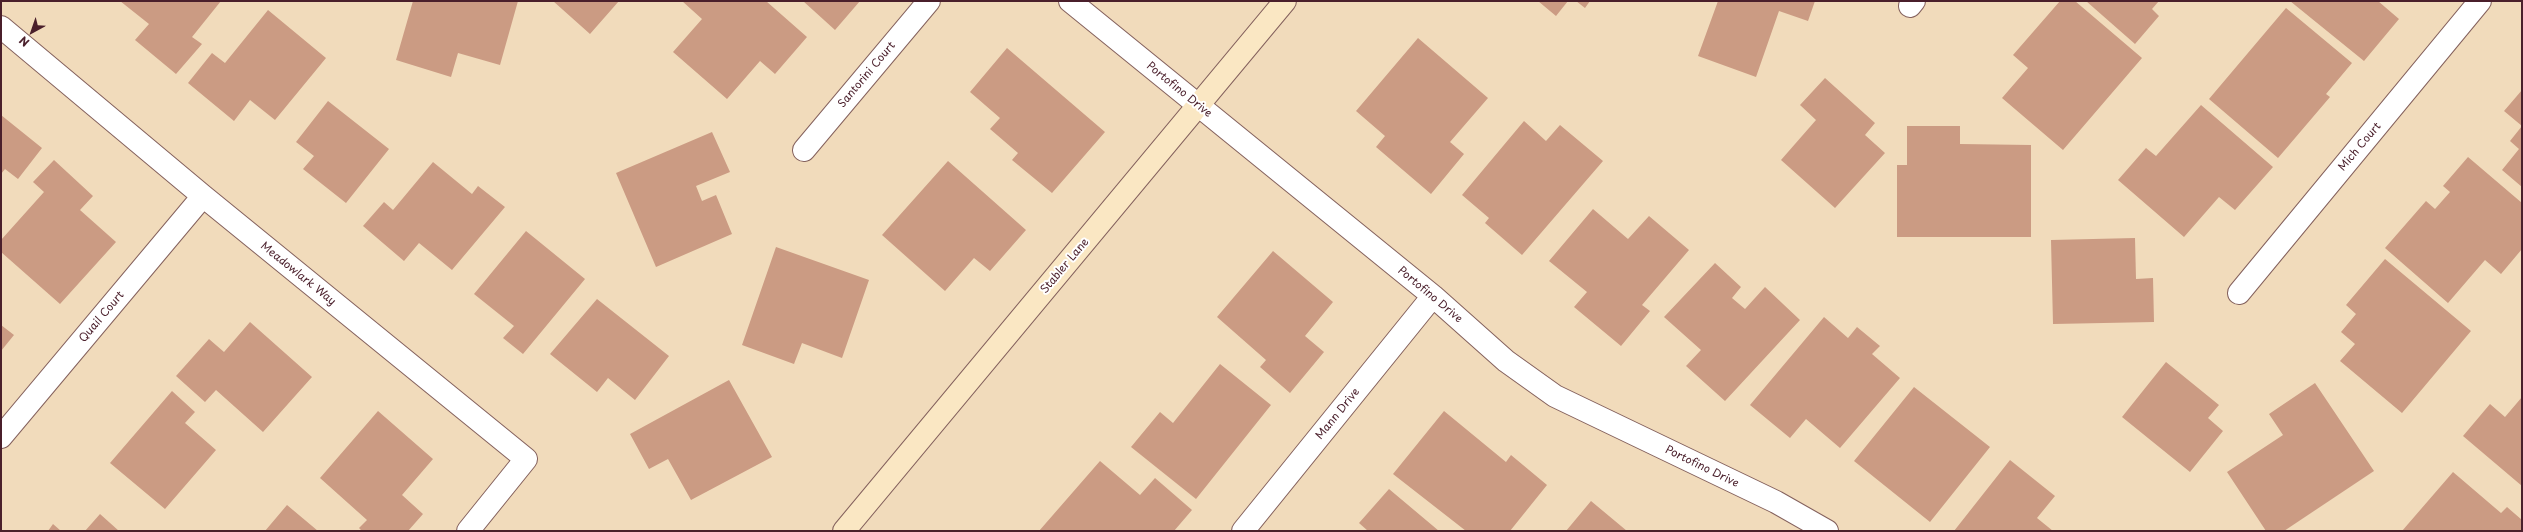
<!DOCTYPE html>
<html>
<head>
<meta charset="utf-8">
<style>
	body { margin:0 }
	#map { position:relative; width:2523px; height:532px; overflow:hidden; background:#f1dbbb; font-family:"Playpen Sans",sans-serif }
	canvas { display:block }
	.frame { position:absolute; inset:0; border:2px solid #4a1f2b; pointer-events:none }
	.north { position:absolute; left:12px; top:12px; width:40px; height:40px; -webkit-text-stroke:3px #fff; paint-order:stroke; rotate:220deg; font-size:11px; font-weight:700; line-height:16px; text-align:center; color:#4a1f2b }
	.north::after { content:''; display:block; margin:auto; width:14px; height:18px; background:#4a1f2b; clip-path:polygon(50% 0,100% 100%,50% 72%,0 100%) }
</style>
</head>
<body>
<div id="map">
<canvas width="2523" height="532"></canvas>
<div class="frame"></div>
<div class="north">N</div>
</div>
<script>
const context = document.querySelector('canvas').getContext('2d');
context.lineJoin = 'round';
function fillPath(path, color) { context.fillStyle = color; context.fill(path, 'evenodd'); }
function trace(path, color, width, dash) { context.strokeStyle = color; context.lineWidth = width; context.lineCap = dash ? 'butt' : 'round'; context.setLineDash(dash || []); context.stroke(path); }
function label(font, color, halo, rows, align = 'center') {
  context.font = font + ' "Playpen Sans",sans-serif'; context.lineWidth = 4; context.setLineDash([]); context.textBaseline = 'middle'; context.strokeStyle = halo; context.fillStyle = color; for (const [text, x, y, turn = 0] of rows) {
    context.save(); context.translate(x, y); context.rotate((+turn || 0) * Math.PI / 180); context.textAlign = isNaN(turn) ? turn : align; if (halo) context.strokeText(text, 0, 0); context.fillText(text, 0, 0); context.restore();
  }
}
const building = new Path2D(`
	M120,1h101l-29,36 10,7 -26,30 -41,-34 14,-16z
	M413,1h105l-18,64 -42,-12 -7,24 -55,-17z
	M553,1h66l-29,33z
	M682,1h84l41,36 -32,37 -15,-13 -33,38 -54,-47 29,-33z
	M803,1h57l-25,29z
	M1538,1h30l-12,15z
	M1576,1h14l-5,7z
	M1718,1h97l-7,20 -29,-10 -23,66 -58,-21z
	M2060,1h15l67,57 -79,92 -61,-52 26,-30 -15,-13z
	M2086,1h73l-7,8 7,7 -24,28z
	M2290,1h88l21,18 -35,42z
	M2286,8l66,55 -26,31 4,3 -52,61 -69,-59z
	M268,10l58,48 -51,62 -25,-20 -16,21 -46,-38 24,-30 13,10z
	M1418,38l70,60 -38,44 14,12 -33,40 -55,-47 9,-11 -29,-25z
	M1007,48l98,84 -53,61 -40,-33 6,-7 -28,-24 10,-11 -30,-26z
	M1825,78l50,45 -10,12 20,18 -50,55 -54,-48 35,-40 -16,-15z
	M2522,90v97l-20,-17 17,-21 -9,-8 12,-15 -18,-15z
	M328,101l61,48 -43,54 -43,-34 11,-13 -18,-14z
	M2201,105l72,62 -38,43 -16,-13 -35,40 -66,-57 28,-32 10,8z
	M1,115l41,33 -24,31 -13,-10 -4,5z
	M1524,121l22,20 14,-16 43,36 -81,94 -37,-32 4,-5 -27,-23z
	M1907,126h53v18l71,1v92h-134v-72h10z
	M712,132l18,40 -34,14 6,15 14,-6 16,39 -76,33 -40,-94z
	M2468,157l54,46v46l-21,25 -16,-14 -37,43 -63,-55 41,-47 9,8 15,-17 -7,-6z
	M54,160l39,36 -13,14 36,32 -56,62 -59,-52v-12l43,-48 -11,-10z
	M948,161l78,69 -36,41 -16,-13 -29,33 -63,-56z
	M433,162l39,32 6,-8 27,21 -53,63 -33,-27 -15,18 -41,-35 21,-24 9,8z
	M1593,209l35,30 21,-23 40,34 -47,55 8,6 -29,35 -47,-39 13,-15 -38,-31z
	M526,231l59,48 -62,75 -20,-16 11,-12 -40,-32z
	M2135,238l1,41 17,-1 1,44 -101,2 -2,-84z
	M776,247l93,33 -27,78 -40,-15 -8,21 -52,-19z
	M1273,251l60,51 -28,34 19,16 -34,41 -30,-26 6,-7 -49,-43z
	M2385,259l86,72 -69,82 -62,-52 15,-17 -14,-12 15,-18 -10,-9z
	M1715,263l26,24 -9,11 13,11 20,-22 35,33 -75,81 -39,-35 15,-16 -37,-33z
	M597,299l72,57 -34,44 -27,-22 -11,14 -47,-38z
	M1824,317l24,21 9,-11 23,19 -8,8 28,24 -60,70 -34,-29 -16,19 -40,-33z
	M250,322l62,55 -49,55 -47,-42 -11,12 -29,-26 33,-37 15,13z
	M1,325l13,10 -13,16z
	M2166,362l53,43 -11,13 15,13 -33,41 -68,-55z
	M1220,364l51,41 -75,94 -65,-52 29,-35 13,11z
	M729,380l43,77 -81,43 -23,-41 -19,10 -19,-35z
	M2315,383l59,88 -90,60h-18l-39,-59 56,-37 -14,-21z
	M1914,387l76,60 -60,75 -76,-61z
	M172,391l23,21 -10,11 31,27 -51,59 -55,-46z
	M2522,397v89l-59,-50 27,-32 15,13z
	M378,411l55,48 -31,36 21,19 -15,17h-46l-3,-3 8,-8 -47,-42z
	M1444,411l62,51 5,-7 36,30 -37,46h-44l-73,-57z
	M2010,460l45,36 -18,22 16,13h-99z
	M1100,461l40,34 15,-17 37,32 -18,21h-135z
	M2453,472l48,41 6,-6 15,13v11h-120z
	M1389,489l50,42h-71l-9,-8z
	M1591,501l36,30h-61z
	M287,505l31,26h-53z
	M100,514l19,17h-34z
	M53,524l8,7h-13z`);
const street = new Path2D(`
	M1070,1l363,295 73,65 49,35 221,106 51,29
	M1910,6l4,-5
	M1,27l202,169 323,263 -58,72
	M804,150l125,-149
	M2239,293l241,-292
	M1,437l202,-241
	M1243,531l190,-235`);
const secondary = new Path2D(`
	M844,531l441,-530`);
const streetNames = [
	["Santorini Court",867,75,-50],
	["Portofino Drive",1179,90,39],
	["Mich Court",2360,147,-50],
	["Stabler Lane",1065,266,-50],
	["Meadowlark Way",298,274,39],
	["Portofino Drive",1430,295,40],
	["Quail Court",102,317,-50],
	["Mann Drive",1338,414,-51],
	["Portofino Drive",1702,467,26]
];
fillPath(building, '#cb9b83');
trace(street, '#84615d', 24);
trace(secondary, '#84615d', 24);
trace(street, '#fff', 22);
trace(secondary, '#fae7c3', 22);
label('11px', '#4a1f2b', '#fff', streetNames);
</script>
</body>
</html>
